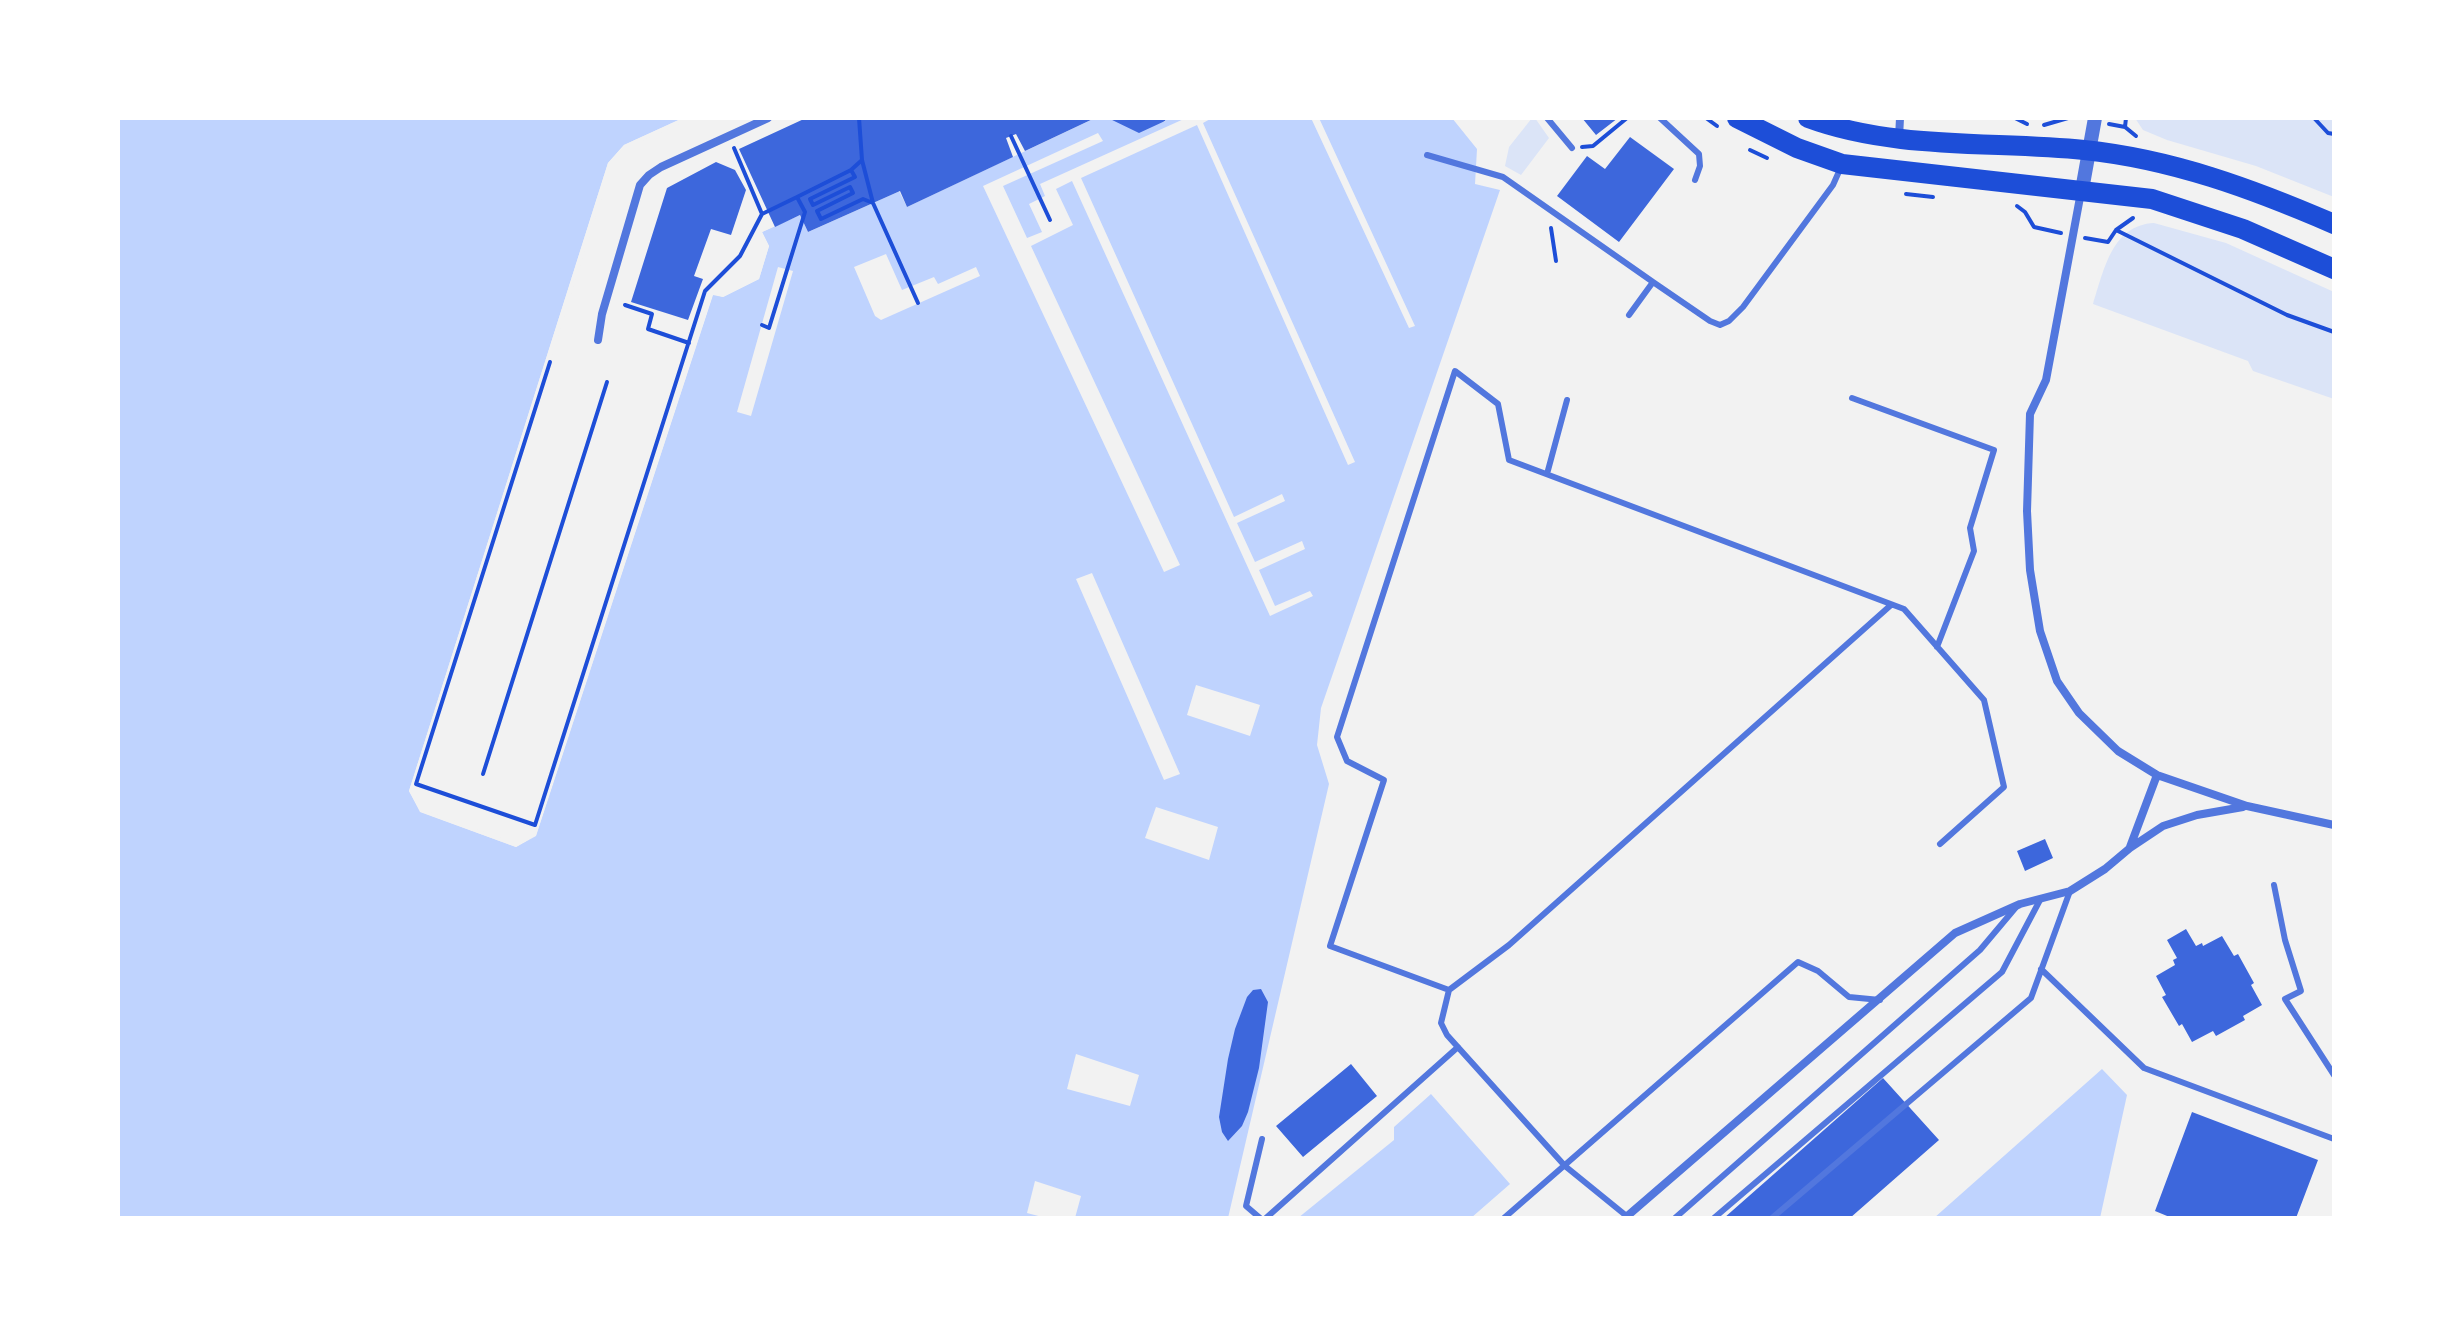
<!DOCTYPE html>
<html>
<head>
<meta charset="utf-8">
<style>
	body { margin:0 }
	#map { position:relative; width:2452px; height:1336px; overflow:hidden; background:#f2f2f2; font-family:"Source Sans 3",sans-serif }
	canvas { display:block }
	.frame { position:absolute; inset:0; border:120px solid #fff; pointer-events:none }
</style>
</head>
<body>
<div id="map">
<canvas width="2452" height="1336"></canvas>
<div class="frame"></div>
</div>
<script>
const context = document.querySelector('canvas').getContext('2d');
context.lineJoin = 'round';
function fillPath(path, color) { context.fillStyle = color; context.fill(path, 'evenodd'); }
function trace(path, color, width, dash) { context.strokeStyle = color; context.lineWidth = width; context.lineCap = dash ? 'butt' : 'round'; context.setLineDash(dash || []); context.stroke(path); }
const green = new Path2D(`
	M1532,118h3l14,20 -28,37 -16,-9 4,-19z
	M2135,118h199v79l-78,-31 -89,-26 -24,-10z
	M2154,223l72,20 108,49v107l-81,-28 -5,-10 -155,-57c11,-34 19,-79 61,-81z`);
const water = new Path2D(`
	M118,118h565l-59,27 -16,18 -199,628 12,21 95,35 20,-12 177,-541 10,3 36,-18 10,-33 -7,-14 38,-17 8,17 92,-41 7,15 188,-88 70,4 1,-4h286l25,31 -2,35 25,6 -179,518 -4,37 12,39 -101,434h-1110z
	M2102,1069l25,26 -27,123h-166z
	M1431,1094l79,90 -39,34h-173l96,-78v-13z`);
const pier = new Path2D(`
	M683,118h4l-2,4 -59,26 -14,17 -198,626 9,18 92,34 18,-10 176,-540 4,-3 9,3 34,-17 8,-30 -5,-17 41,-18 99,-24 10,14 176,-83h10l-188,89 -8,-16 -91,41 -8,-17 -38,17 7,14 -10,33 -36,18 -10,-2 -177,541 -20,11 -96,-35 -11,-21 199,-628 16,-18z
	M1186,118h26l-9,5 152,339 -7,3 -151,-340 -116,53 153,339 48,-23 3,7 -48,22 18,39 47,-21 3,8 -46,21 16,36 35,-15 3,5 -43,20 -198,-435 -16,8 17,36 -42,21 149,319 -16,7 -181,-386 115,-53 5,8 -100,45 24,52 15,-6 -13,-28 16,-8 -5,-12z
	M1311,118h8l96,208 -6,2z
	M886,254l16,36 32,-13 4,7 38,-17 4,9 -99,44 -6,-4 -21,-49z
	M778,267l15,4 -42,145 -14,-4z
	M1092,573l88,201 -16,6 -88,-201z
	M1196,685l64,20 -10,31 -63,-21z
	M1156,807l62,20 -9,33 -64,-22z
	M1076,1054l63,21 -9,31 -63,-17z
	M1035,1181l46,15 -6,22h-29l-19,-5z`);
const building = new Path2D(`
	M806,118h289l-70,33 -9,-17 -10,4 7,19 -106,50 -7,-16 -92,41 -8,-17 -25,12 -36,-78z
	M1108,118h58l-1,3 -26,12z
	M1582,118h36l-22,17z
	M1630,137l44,32 -55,73 -62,-46 30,-40 18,13z
	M716,162l19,8 11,20 -15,45 -20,-6 -17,47 9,3 -15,41 -57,-18 36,-114z
	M2045,839l8,19 -28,13 -8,-20z
	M2186,929l10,17 6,-3 1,3 19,-10 12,20 4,-2 16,29 -3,2 11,20 -19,11 2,4 -29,16 -3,-5 -21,11 -10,-18 -3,2 -17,-29 4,-2 -10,-19 19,-11 -2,-5 4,-2 -10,-18z
	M1261,989l7,13 -9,66 -11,44 -6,14 -14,15 -6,-9 -3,-15 9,-58 7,-30 12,-32 6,-7z
	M1351,1064l26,32 -74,61 -27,-31z
	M1883,1078l56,62 -89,78h-126z
	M2192,1112l126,48 -22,58h-124l-17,-7z`);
const path = new Path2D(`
	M1706,118l11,8
	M2015,118l12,6
	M2314,118l14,15 6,1
	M2109,124l16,3 11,9
	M2044,125l24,-7
	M2125,127l1,-9
	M1011,136l39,84
	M1582,147l11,-1 34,-28
	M734,148l28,66
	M1750,150l17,8
	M862,160l11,43 45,100
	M851,170l4,7 -45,22 3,6 37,-18 3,6 -36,18 4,8 42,-20 10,4
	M1906,194l27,3
	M2017,206l8,6 9,15 27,6
	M1551,228l5,33
	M2116,230l171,85 47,17
	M2085,238l23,4 8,-12 17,-12
	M625,305l27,9 -4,15 41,14
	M762,325l7,3 36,-116 -8,-15 54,-27 11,-10 -3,-42
	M550,362l-134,422 119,41 170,-534 35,-35 22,-42 35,-17
	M483,774l124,-392`);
const service = new Path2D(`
	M1547,118l25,30
	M1660,118l39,36 1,12 -5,14
	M1427,155l76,22 150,105
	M1629,315l24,-33 57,39 10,4 9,-4 14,-14 90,-122 8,-18
	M1852,398l142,52 -24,78 4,23 -37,96
	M1547,474l20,-74
	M2274,885l11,55 16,51 -16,8 49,76
	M2041,969l103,99 190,71
	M1449,990l60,-45 382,-340
	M1260,1218l-14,-12 16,-67
	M1266,1218l192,-171
	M1504,1218l294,-256 20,9 31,26 31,3
	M1629,1218l-64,-52 -118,-131 -6,-12 8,-33 -119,-44 54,-166 -37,-19 -10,-24 118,-366 43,33 11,56 395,149 80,91 20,87 -64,57
	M1675,1218l305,-268 37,-44
	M1714,1218l288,-246 38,-72
	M1772,1218l259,-220 39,-107`);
const minor = new Path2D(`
	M1899,138l1,-20
	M2081,192l-35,188 -16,34 -3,97 3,59 10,61 17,50 22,32 39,38 39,24 90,31 87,19
	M598,340l4,-26 38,-129 9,-10 12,-8 107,-49
	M2130,847l27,-72
	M1625,1218l330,-285 65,-29 50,-13 35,-22 25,-21 33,-22 34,-11 46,-8`);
const tertiary = new Path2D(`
	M2082,190l13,-72`);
const primary = new Path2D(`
	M1737,118l60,30 45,16 310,35 91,30 91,40
	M1808,118c86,32 185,23 276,32 88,9 169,39 250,74`);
fillPath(green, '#dbe4f7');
fillPath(water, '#bfd3fe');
fillPath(pier, '#f2f2f2');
fillPath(building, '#3d67dc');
trace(path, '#1d4ed8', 4);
trace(service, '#5277de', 6);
trace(minor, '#5277de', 8);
trace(tertiary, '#5277de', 14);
trace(primary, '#1d4ed8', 20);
</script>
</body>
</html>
